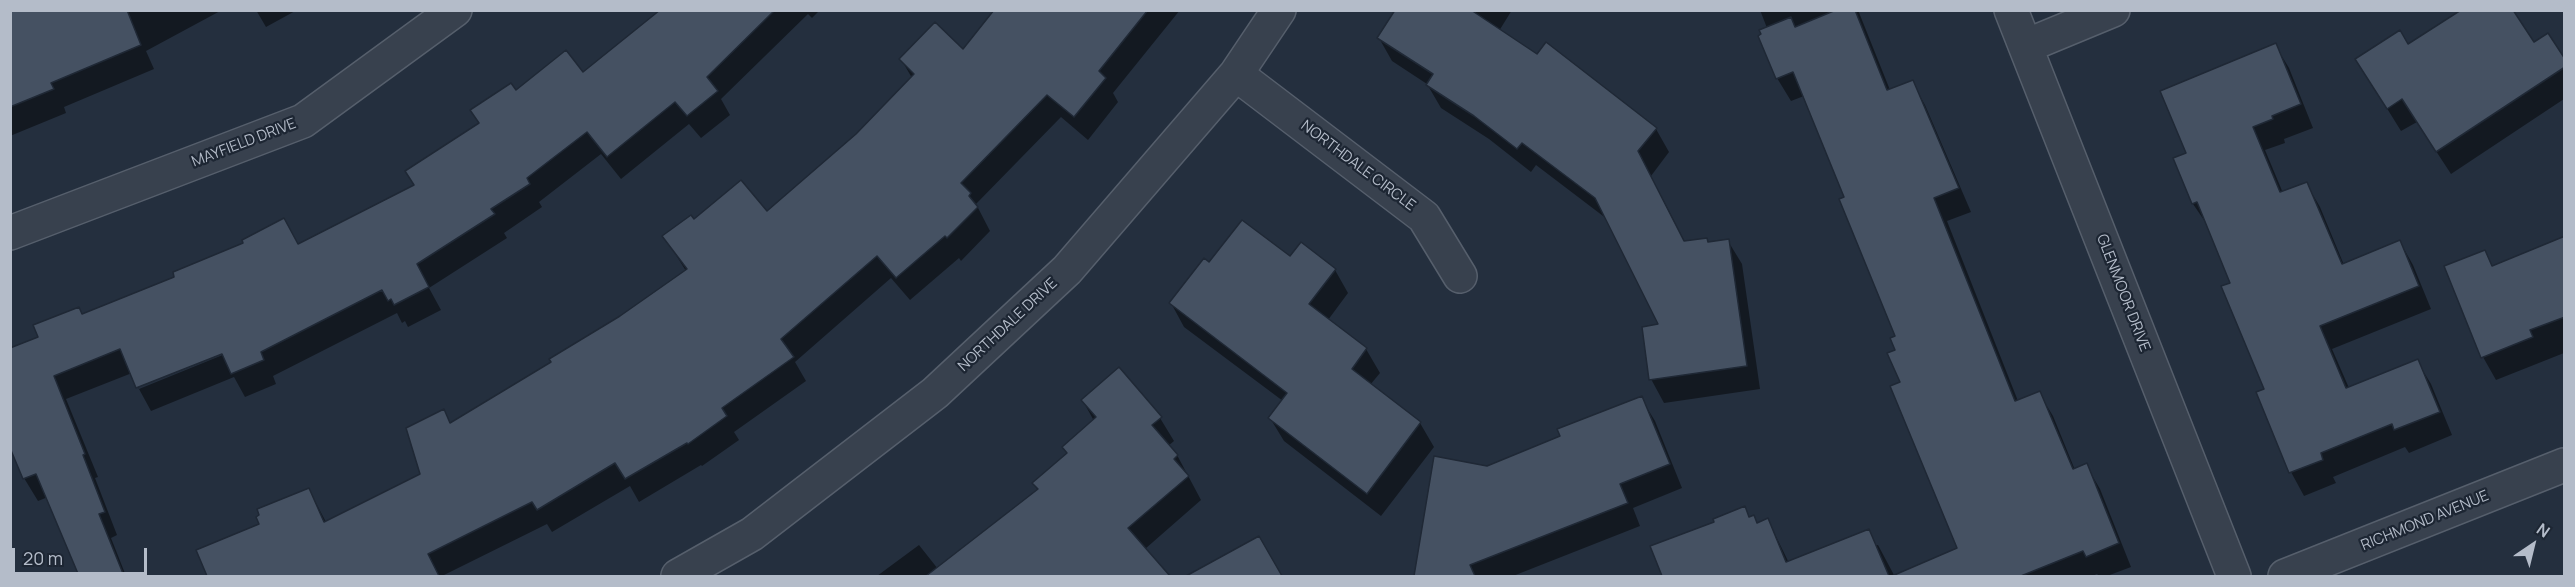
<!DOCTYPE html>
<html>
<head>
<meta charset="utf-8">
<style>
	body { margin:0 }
	#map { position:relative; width:2575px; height:587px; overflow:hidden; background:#242f3e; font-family:Manrope,sans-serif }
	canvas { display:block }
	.frame { position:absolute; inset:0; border:12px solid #b4bcc9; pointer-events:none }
	.north { position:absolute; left:2503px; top:515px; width:60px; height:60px; -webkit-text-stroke:4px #1d2633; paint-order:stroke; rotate:35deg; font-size:16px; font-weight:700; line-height:24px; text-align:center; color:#b4bcc9 }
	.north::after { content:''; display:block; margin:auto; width:21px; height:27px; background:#b4bcc9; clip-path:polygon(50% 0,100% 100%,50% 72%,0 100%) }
	.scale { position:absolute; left:12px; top:548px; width:135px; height:27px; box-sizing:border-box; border:3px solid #b4bcc9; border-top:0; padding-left:8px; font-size:18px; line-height:21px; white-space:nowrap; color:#b4bcc9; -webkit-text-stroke:4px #1d2633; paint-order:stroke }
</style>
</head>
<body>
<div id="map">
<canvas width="2575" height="587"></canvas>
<div class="frame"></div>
<div class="north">N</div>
<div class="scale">20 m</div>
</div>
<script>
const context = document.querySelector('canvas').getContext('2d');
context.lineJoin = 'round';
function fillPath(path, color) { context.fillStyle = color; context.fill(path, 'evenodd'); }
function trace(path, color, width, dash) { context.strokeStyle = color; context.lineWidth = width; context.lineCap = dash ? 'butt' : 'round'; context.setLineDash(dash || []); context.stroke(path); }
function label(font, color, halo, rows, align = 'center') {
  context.font = font + ' Manrope,sans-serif'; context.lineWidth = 4.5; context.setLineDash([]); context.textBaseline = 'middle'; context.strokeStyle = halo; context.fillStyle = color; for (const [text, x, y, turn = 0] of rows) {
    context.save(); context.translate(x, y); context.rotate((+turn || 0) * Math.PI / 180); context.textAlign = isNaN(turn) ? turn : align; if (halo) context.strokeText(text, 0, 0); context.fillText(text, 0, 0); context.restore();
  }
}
const shadow = new Path2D(`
	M10,10h212l-76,41 8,18 -90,38 2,6 -56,23z
	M256,10h41l-31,17z
	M662,10h158l-8,8 -4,-4 -87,85 9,16 -29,23 -12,-14 -68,55 -20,-25 -62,48 3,5 -38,26 3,5 -78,50 12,22 -33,17 -3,-6 -3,2 -5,-10 -124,63 3,8 -31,13 -11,-20 -83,34 -12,-22 91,-37 -1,-2 -90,36v3l-7,-16 -66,26 32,78 -3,1 22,57 -6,3 15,38h-45l-33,-79 -10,4 -14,-23 16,-140 42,-22 216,-71 117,-59 100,-93 68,-19z
	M996,10h184l-67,83 5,9 -30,38 -27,-23 -85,87 14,27 -29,30 -2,-3 -49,42 -19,-22 -96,84 11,19 -72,51 5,8 -37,26 -1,-1 -62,37 -9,-16 -78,46 -5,-8 -105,52h-234l-10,-25 63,-26 48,-35 17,32 96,-47 29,-51 102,-61 133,-92 -22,-35 30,-14 73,-9 90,-78 55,-57 -11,-19 62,-8z
	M1396,10h116l-13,21 157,98 13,23 -18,24 34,66 22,-2 2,3 19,-2 14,23 18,125 -96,14 -13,-24 9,-54 -53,-106 -71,-54 -5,7 -42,-33 -48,-31 -14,-24 -35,-23 -13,-23z
	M1760,10h98l32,80 22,-8 13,23 46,107 -24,9 71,180 21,-8 14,23 22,54 11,-5 14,24 31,78 -24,9h-8l-2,-2 -5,2h-428l-12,-29 64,-25 28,-14 6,10 4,-1 4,7 10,-4 21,43 89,-18 16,30 65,-26 -57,-166 -5,-46 -51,-140 -42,-101 -13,5 -14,-23 -10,-50z
	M2533,44l31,17v38l-113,75 -34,-52 -16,9 -44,-71 51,-14z
	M2275,45l14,23 24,60 -29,11 1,4 -20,7 18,43 23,-10 14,24 24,58 56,-23 13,23 18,44 -99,40 17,39 68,-27 14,23 21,51 -43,18 -4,-6 -72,30 3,6 -32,13 -13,-24 -59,-188 -24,-58 -15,-22 -18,-45 13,-5z
	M2564,238v115l-68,27 -13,-23 1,-105 9,15z
	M1290,258l45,12 13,23 -20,27 38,29 14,24 -10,12 50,38 14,24 -53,69 -97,-75 -14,-23 13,-17 -99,-74 -13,-24 39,-39z
	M1641,398l14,23 27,67 -49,20 7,18 -127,50h-97l11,-56 60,-52 75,-31z
	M1083,401l77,17 14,23 -6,5 9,9 24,45 -56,49 23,27h-291l42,-31 19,24 100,-78 -4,-8 34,-30 26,-32z
	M1259,538l22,38h-91z`);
const building = new Path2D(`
	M10,10h117l14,35 -90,38 3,6 -44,18z
	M660,10h115l-68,67 11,14 -31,25 -12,-14 -68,55 -20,-25 -60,46 3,6 -39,25 4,5 -78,50 12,23 -35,18 -3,-6 -3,2 -6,-11 -121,62 3,8 -33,14 -9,-20 -86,34 -16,-39 -66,27 31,78 -2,1 22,57 -6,2 25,62h-45l-43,-102 -13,5 -13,-31v-100l28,-11 -5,-12 46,-18 3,7 92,-37 -1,-5 70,-29 -1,-3 42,-22 14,26 116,-59 -9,-14 74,-48 -9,-13 41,-27 5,7 50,-40 17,22z
	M994,10h154l-49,61 7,7 -32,39 -27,-22 -86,88 10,10 -2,3 9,11 -31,31 -2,-2 -49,42 -19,-22 -96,83 13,18 -72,51 5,8 -39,28 -1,-1 -62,36 -10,-16 -78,47 -5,-8 -104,52 11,22h-232l-11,-26 63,-26 -3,-7 3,-2 -2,-6 52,-21 15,34 96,-48 -14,-46 38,-19 6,14 101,-61 -2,-3 71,-43 67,-47 -25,-33 29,-21 3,4 47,-39 26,31 89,-77 58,-60 -15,-15 36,-37 28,27z
	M1395,10h76l66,44 9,-12 111,86 -19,23 46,90 23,-3 1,4 21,-3 18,127 -98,14 -7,-53 16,-3 -63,-126 -73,-55 -5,6 -43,-33 -48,-31 7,-11 -56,-36z
	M1836,10h19l32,80 26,-10 46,108 -25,10 81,203 25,-10 33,78 14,-6 32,80 -33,14 -3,-6 -62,25h-129l65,-28 -67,-162 10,-4 -13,-29 8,-3 -5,-12 5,-2 -56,-137 5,-2 -51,-125 -17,7 -18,-43 3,-2 -2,-4 32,-13 4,10z
	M2461,10h52l21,32 14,-9 17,26v8l-129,85 -34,-53 -15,10 -32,-50 45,-29 8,14z
	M2276,43l25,61 -29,12 1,3 -20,8 27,65 27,-10 35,82 58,-24 19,46 -99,40 26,62 72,-29 22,53 -46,18 -2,-6 -71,29 2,7 -34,13 -33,-81 8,-3 -43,-103 9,-3 -33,-81 -5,2 -19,-46 13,-5 -26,-62z
	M1242,220l48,36 11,-14 35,27 -27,35 58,44 -15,21 69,53 -54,72 -99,-76 19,-25 -118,-90 35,-45 5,4z
	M2565,236v81l-35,13 3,7 -52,21 -37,-92 41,-16 7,16z
	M1119,367l43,50 -10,8 26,30 -4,4 15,17 -61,52 42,48h-244l112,-87 -6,-6 35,-30 -5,-6 34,-30 -15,-17z
	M1642,396l28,68 -50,20 8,19 -158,62 5,11h-61l20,-120 53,10 73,-30 -3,-7z
	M1745,506l4,11 5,-2 3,8 11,-5 18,44 83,-33 20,47h-227l-12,-30 64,-24 -1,-3z
	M1259,536l23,40h-96z`);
const minor = new Path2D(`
	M2011,10l223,566
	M2026,46l87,-36
	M1236,74l188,143 36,59
	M10,233l293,-112 152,-111
	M678,576l74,-42 183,-141 132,-123 169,-196 43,-64
	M2285,576l279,-111`);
const streetNames = [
	["MAYFIELD DRIVE",244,143,-21],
	["NORTHDALE CIRCLE",1358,166,37],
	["GLENMOOR DRIVE",2123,293,69],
	["NORTHDALE DRIVE",1008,325,-43],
	["RICHMOND AVENUE",2425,521,-22]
];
fillPath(shadow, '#0007');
fillPath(building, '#455162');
trace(building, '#1f2835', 1.5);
trace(minor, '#565f6c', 36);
trace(minor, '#38414e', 33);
label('15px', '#b4bcc9', '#1d2633', streetNames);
</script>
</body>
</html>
